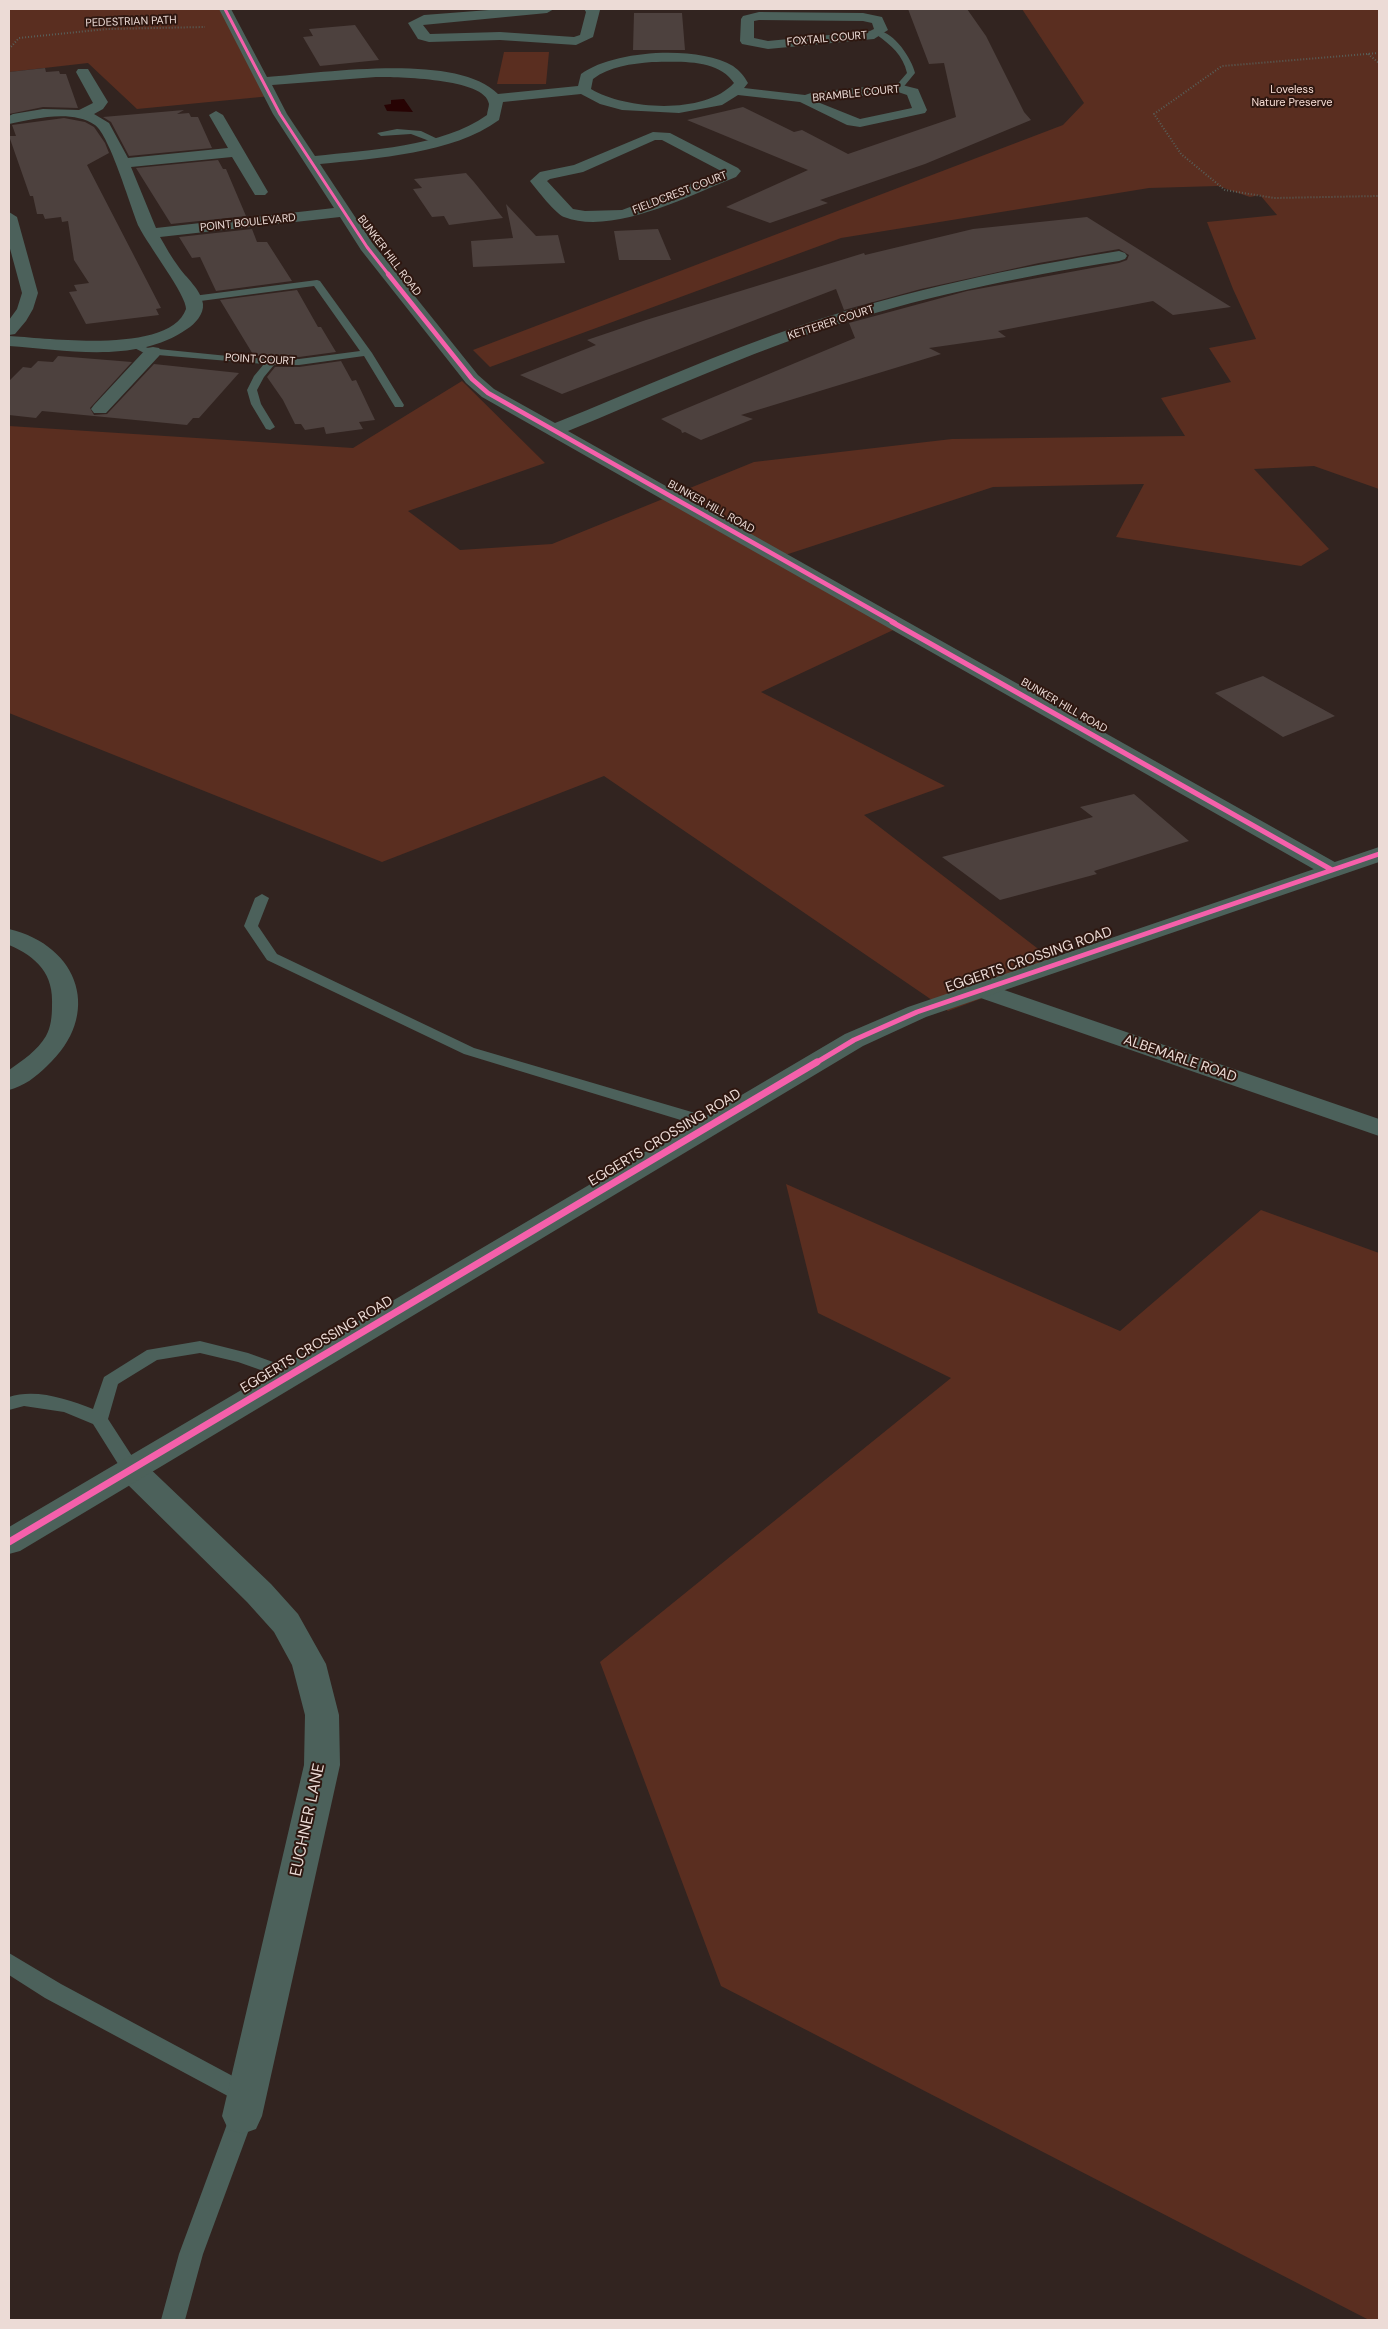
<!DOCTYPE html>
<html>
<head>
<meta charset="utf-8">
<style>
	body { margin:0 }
	#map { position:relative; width:1388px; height:2329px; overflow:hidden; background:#322420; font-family:"DM Sans",sans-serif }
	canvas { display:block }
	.frame { position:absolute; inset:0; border:10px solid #ecdbd6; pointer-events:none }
</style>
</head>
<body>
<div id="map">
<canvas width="1388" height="2329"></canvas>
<div class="frame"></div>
</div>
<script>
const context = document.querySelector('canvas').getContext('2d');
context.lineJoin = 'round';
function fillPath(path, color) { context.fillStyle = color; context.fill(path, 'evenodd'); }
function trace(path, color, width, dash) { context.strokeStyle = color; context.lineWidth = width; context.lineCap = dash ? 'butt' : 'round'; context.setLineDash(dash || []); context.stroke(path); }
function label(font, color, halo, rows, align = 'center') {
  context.font = font + ' "DM Sans",sans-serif'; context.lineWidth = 4; context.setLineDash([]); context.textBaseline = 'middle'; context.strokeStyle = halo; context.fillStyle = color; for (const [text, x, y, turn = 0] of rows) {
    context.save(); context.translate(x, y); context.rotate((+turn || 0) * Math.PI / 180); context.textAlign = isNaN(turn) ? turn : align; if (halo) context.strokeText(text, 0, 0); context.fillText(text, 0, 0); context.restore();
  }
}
const green = new Path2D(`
	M9,9h222l8,32 32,55 -134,13 -49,-46 -79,9z
	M1022,9h357v480l-65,-23 -60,3 75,80 -28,17 -185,-29 28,-53 -151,3 -214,70 127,67 -145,68 184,94 -81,29 199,153 -115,43 -344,-235 -222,86 -373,-149v-287l344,22 109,-67 83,82 -137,48 52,39 92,-6 202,-82 198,-23 233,-3 -24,-38 70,-16 -22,-34 47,-9 -23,-50 -26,-67 70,-7 -17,-20 -10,2 -32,-11 -69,2 -308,50 -351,129 -17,-17 590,-225 21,-22z
	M504,52h45l-3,32h-49z
	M786,1184l334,147 141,-121 118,43v1067h-10l-648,-334 -121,-324 351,-284 -133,-65z`);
const water = new Path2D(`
	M404,99l9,13 -26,-1 -3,-6 7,-1v-4z`);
const building = new Path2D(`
	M908,9h59l19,27 38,76 7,8 -106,44 -105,36 8,3 -58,20 -44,-16 82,-37 -121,-50 56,-13 51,25 8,-2 46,24 108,-37 -12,-54 -15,1z
	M634,13h48l3,37h-52z
	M355,25l24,35 -59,6 -17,-29 10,-1 -4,-7z
	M45,68l1,4 13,-1 1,3h6l12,34 -35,-1 -34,7v-42z
	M184,110l-7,4 12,-1 2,4h7l14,31 -83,8 -18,-34 -8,-5z
	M64,118l21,4 9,5 11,16 4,10 -22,12 74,143 -5,1 3,6 -73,9 -17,-32 8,-1 -3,-6 15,-2 -15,-23 -6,-39 -6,1 -1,-5 -16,2 -2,-5h-6l-4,-18h-3l-21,-60h7l-4,-11z
	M218,160l5,9h3l20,47 -75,8 -35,-56z
	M466,173l8,9 29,36 -54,7 -5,-9 -12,1 -19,-28 9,-1 -8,-9z
	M506,204l30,32 22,-1 7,28 -92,4 -2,-26 42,-3z
	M1087,217l144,90 -58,8 -20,-14 -155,30 8,6 -77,11 12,6 -200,61 12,4 -52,21 -16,-8 -3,1 -1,-3 -20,-11 194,-81 -6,-15 118,-32 152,-28 8,-3 2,-5 -10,-6 -80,14 -118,26 -77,21 -8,-21 -274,105 -42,-19 76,-30 -9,-5 59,-20 218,-67 1,2 108,-26z
	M252,229l5,13h10l25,39 -76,10 -16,-34 -8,1 -13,-21z
	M658,229l13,31h-52l-5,-29z
	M297,290l21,37h3l15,25 -37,5 -45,-1 -34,-56z
	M58,356l74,6 -42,46 4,7 13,-1 47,-50 85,9 -40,45h-6l-6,7 -145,-14 -6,7 -27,-3v-34l14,-14 8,1 7,-7 15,1z
	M341,361l11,20 4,-1 19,40 -16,2 4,7 -37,5 -2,-7 -19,3 -4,-6h-6l-12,-24 -16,-23 8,-10h24z
	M1263,676l72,40 -52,21 -68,-44z
	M1134,794l55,47 -95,30 3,3 -97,26 -58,-43 151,-40 -13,-10z`);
const path = new Path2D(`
	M9,49l10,-11 88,-9 98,-2
	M1379,53l-157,13 -68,48 27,40 44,36 49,8 105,-2
	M1368,54l11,9`);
const lane = new Path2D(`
	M877,31c16,-1 35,28 38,42l-14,17 -7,-2 13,-15c-4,-18 -16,-28 -30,-38z
	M397,129l24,2 23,11 -4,3 -29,-11 -30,2 -4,-3z
	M317,280l3,1 52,72 32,52 -1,2h-8l-31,-51 -65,9h-25l-10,12 -7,13 4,14 14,23 -5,3 -4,-1 -15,-25 -4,-14 7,-14 10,-12 -118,-10 -19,-10 5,-3 16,7 100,10 51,1 61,-8 -46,-65 -121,16 -5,-3 5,-3z
	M262,894l7,4 -11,28 19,28 197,94 245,72 2,4 -2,4h-12l-243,-74 -197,-94 -23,-34 11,-28z
	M200,1341l48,12 50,18 3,4 -3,4 -6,2 -54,-19 -38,-9 -43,7 -39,24 -10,35 33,51 -2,5 -7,2 -7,-2 -32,-51 -29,-12 -40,-6 -15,4v-13c26,-9 59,2 84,12l11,-32 43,-27z
	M9,1953l52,31 194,104 4,7 -4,7 -8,4 -8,-4 -194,-104 -36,-23z
	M242,2105l8,3 4,8 -51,138 -18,66h-24l18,-66 51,-138 4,-8z`);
const street = new Path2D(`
	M219,9h12l36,68c56,-4 190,-25 231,17l80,-8 3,-12c33,-24 116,-29 152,-8 7,5 11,10 15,17l-4,5 61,7 9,-3 84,-8 20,5 9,21 -2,3 -65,14 -13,-2 -47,-23 -62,-7 -16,10 -43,8 -57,-3 -22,-6 -19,-10 -78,8 -4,18c-47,34 -122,38 -179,44l53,80 105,131 16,14 61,34c83,-33 165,-71 250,-99 102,-34 208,-56 314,-73l6,2 2,3 -2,3 -6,2c-102,16 -203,37 -302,70 -84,29 -166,66 -249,100l772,434 4,5 -4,5 -8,2 -8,-2 -842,-478 -16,-14 -105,-133 -21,-33 -180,20c6,10 11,20 18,29 8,12 23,23 25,38 1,10 -8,20 -16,25 -50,35 -121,21 -178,17v-10c38,2 161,19 177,-27 1,-13 -38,-64 -47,-82 -9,-21 -29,-91 -44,-102 -24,-16 -61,-6 -86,-1v-8l4,-2 30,-5 36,1 14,-7 -17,-31 2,-3h10l20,33 -5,7 -9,5 15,9 19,35 100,-10 -19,-33 7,-4 7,4 45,77 -3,3h-10l-23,-38 -101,10 25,61 178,-20 -61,-94zM652,62c25,0 66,-4 82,21 -29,32 -108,27 -143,6l2,-10c17,-13 38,-15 59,-17zM376,77c20,0 110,1 113,27 0,3 -2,8 -2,11 -45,32 -118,35 -172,41l-28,-42 -15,-29zM898,92l9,3 5,13 -52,11 -45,-18z
	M502,9h52l-7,4 -124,12 7,9 70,-2 74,5 6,-2 6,-23 -2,-3 16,1 -7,27 -17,8 -76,-5 -71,2 -11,-3 -10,-16 16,-8z
	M759,12l104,1 19,4 6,13 -14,9 -106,10 -26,-5 -2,-3 1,-22 2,-3zM759,20l104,1 9,2 2,6 -4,2 -102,10 -14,-3v-17z
	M653,132l17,1 68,35 3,3 -5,6c-46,18 -123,59 -172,40 -8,-3 -28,-28 -34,-36l10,-9 34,-7zM655,140h7l61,32 -101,38 -37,1 -12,-2 -26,-28 3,-2 33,-7z
	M9,212l8,5 21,76 -5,16 -7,12 -11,13 -6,1v-15l8,-11 5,-16 -13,-48z
	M153,347l6,1 3,4 -3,4 -53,57h-12l-3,-4 3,-4 53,-57z
	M9,929c71,17 94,86 38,137 -11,11 -23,20 -38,24v-20c13,-9 29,-20 37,-34 5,-9 6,-20 6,-30 2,-32 -15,-49 -43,-61z
	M981,982l398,137v17l-407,-141 -4,-5 4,-5z
	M132,1459l11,3 128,122 27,30 28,50 13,51 1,50 -78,351 -6,13 -14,5 -14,-5 -6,-13 82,-351 1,-50 -13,-50 -18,-33 -27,-30 -126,-124 -5,-8 5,-8z`);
const secondary = new Path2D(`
	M1379,847v15l-453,155 -63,29 -843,505 -11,3v-27l836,-493 63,-27z`);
const cyclewayFar3 = new Path2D(`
	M225,9l55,105 87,133 22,28`);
const cyclewayFar2 = new Path2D(`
	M388,274l84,105 16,14 407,230`);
const cyclewayFar1 = new Path2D(`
	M892,622l440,248
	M814,1064l40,-24 63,-28 462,-158`);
const cycleway = new Path2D(`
	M9,1542l808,-480`);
const farStreetnames = [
	["PEDESTRIAN PATH",131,22,-2],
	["FOXTAIL COURT",827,39,-5],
	["BRAMBLE COURT",856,94,-6],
	["FIELDCREST COURT",680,193,-21],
	["POINT BOULEVARD",248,223,-6],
	["BUNKER HILL ROAD",389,256,53],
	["KETTERER COURT",831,323,-18],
	["POINT COURT",260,360,3],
	["BUNKER HILL ROAD",711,507,29],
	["BUNKER HILL ROAD",1064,706,30]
];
const farParknames = [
	["Loveless",1292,90],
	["Nature Preserve",1292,103]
];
const streetNames = [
	["EGGERTS CROSSING ROAD",1029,960,-19],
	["ALBEMARLE ROAD",1180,1059,19],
	["EGGERTS CROSSING ROAD",665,1138,-31],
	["EGGERTS CROSSING ROAD",317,1345,-31]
];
const nearStreetnames = [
	["EUCHNER LANE",308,1820,-78]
];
fillPath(green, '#5a2e20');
fillPath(water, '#270303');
fillPath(building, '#4d413e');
trace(path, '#585f59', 2, [1, 2]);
fillPath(lane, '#4c615b');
fillPath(street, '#4c615b');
fillPath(secondary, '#4c615a');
trace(cyclewayFar3, '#f560ab', 3);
trace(cyclewayFar2, '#f560ab', 4.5);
trace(cyclewayFar1, '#f560ab', 5);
trace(cycleway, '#f560ab', 7);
label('11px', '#ecdbd6', '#2e1710', farStreetnames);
label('11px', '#f6dcd4', '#2e1710', farParknames);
label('14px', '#ecdbd6', '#2e1710', streetNames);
label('16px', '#ecdbd6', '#2e1710', nearStreetnames);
</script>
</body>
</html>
